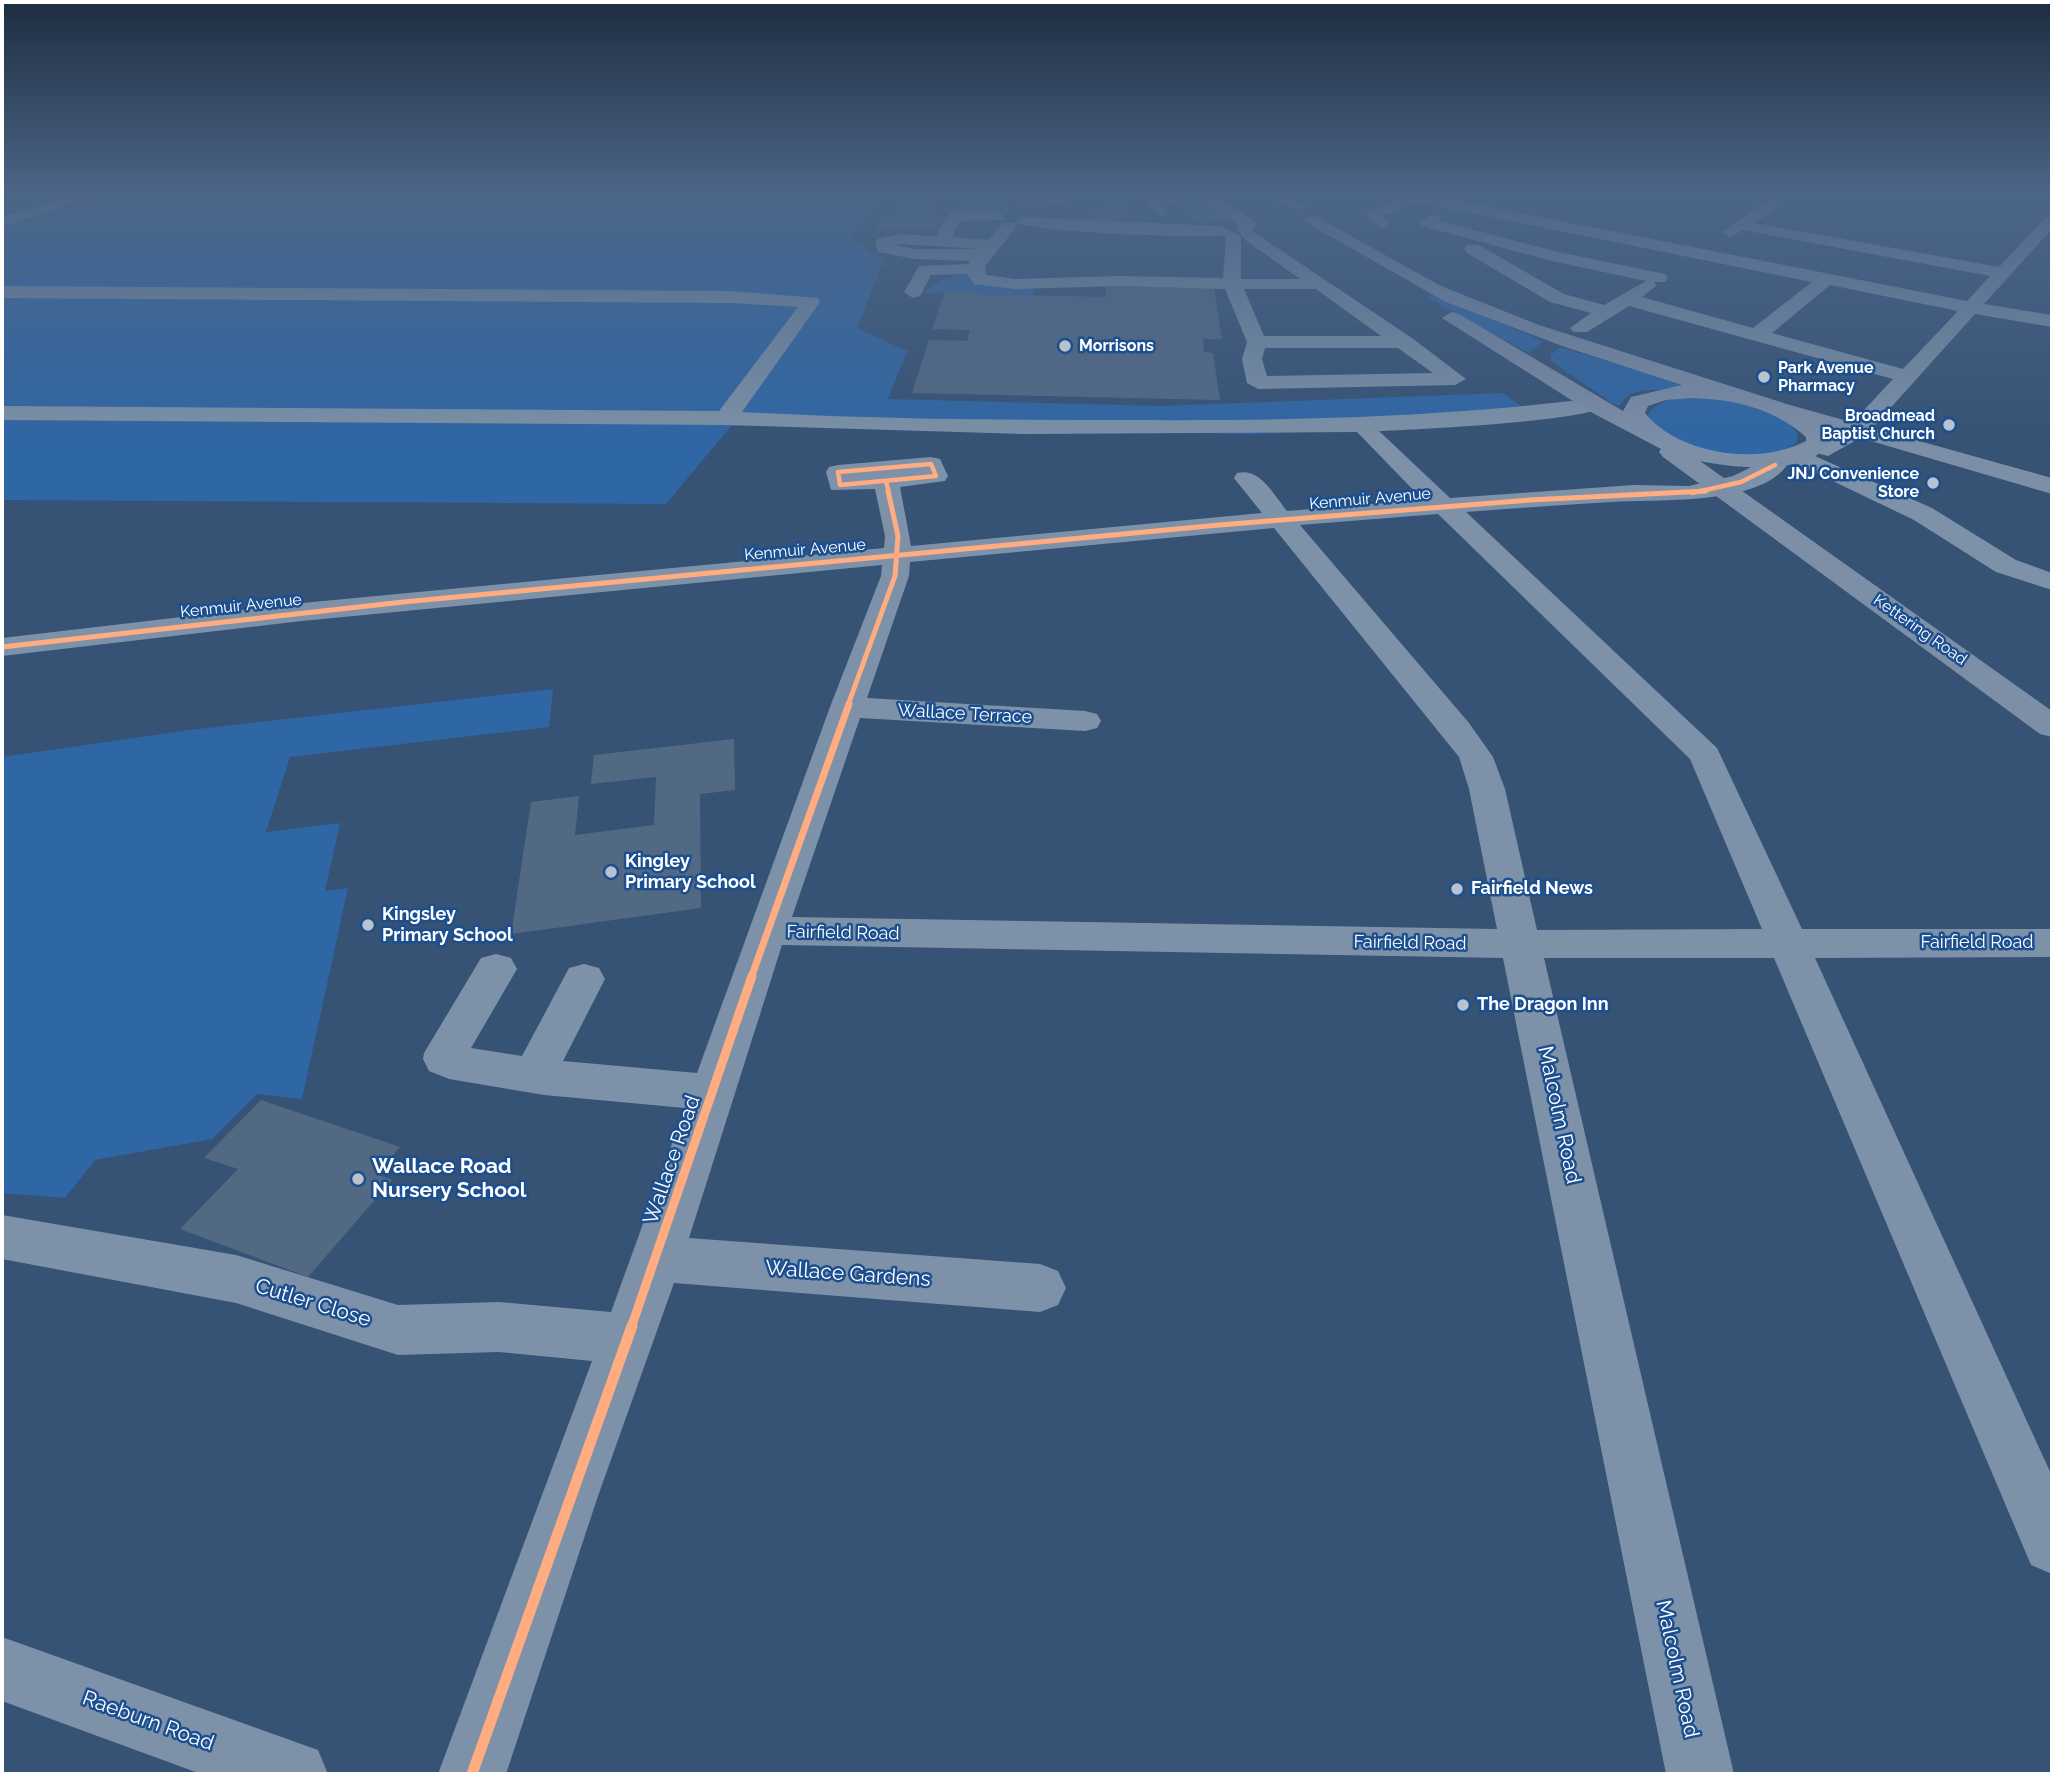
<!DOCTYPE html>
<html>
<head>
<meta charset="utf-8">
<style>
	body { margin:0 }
	#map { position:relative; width:2054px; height:1776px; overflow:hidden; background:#365274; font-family:Raleway,sans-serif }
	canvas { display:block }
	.frame { position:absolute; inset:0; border:4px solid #fff; pointer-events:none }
</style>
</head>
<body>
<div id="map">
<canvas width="2054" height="1776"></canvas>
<div class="frame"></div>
</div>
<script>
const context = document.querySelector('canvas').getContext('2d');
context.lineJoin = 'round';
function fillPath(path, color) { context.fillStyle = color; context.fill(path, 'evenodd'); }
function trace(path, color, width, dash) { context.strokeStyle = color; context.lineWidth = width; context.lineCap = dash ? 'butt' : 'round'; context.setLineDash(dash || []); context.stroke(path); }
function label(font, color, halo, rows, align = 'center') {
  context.font = font + ' Raleway,sans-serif'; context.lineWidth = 5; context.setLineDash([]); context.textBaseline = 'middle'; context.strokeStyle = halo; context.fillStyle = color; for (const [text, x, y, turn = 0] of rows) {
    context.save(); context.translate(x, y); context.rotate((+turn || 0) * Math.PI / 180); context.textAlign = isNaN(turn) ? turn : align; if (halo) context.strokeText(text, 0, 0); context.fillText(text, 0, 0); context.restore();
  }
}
const green = new Path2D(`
	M105,197h905l-11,13 -18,1 -27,-12h-78l-25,40 32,22 -26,67 50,23 -19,48 272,7 343,-13 34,24 -86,10 -197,7 -522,-9 -66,79 -664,-4v-272z
	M960,274l9,1 3,5 63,7 -2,8 -56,-1v-3l-54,2 17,-12z
	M1434,295l109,46 -14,12 -105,-57z
	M1560,347l129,39c-19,11 -55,-7 -69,20l-7,-2 -62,-43v-6z
	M1705,398c30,4 77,8 93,37l-1,7c-26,24 -98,10 -126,-4 -9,-5 -17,-15 -24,-22 11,-20 37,-18 58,-18z
	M553,689l-4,38 -259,30 -24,75 74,-9 -15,68 23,-3 -46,211 -45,-5 -45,45 -117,21 -30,38 -63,-5v-436l187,-27z`);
const building = new Path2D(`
	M1205,199l27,21 -35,3 -25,-20z
	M907,200l29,1 -4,16h14l-5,14 -68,-1 8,-14h15z
	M1105,206h18v16l-32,-1 1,-13h13z
	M1106,286l108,2 8,51h-19l1,13 9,1 7,47 -308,-7 17,-53 38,1 3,-11 -38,-1 13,-39 33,1 -1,3 129,3z
	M734,739l1,51 -35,4 1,114 -190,26 20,-132 48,-6 -4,39 79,-10 2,-48 -65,7 3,-29z
	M261,1100l139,47 -24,27 16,6 -84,97 -128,-48 58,-60 -34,-11z`);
const minor = new Path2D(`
	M67,197h25l-90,30v-10z
	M1034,197h41c-10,8 -48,15 -58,6z
	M1151,197h66l37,24 2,3 -4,7 160,107 54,41 -11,6 -197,4 -11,-6 -5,-24 5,-17 -22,-53 -105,-3 -105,3 -41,-5 -7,-10 -36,1 -11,21 -7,2 -9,-6 15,-26 49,-2 2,-3 -55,-2 -37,-7 -3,-9 2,-4 23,-5 36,2 12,-22c18,-5 37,-5 55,0v6l-43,1 -8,16 36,3 15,-17h12v6l-30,37 1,9 29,4 105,-3 103,2 3,-43c-22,4 -200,-3 -210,-13l8,-5 197,9 20,10v43h59l-56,-40 -7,-10 2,-4 -36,-23 -41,2 7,8 -8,5 -16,-13zM900,244l80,5h-65l-20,-4zM1244,289h72l65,47h-117zM1265,348h133l35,25 -166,3 -5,-17z
	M1264,197h25l18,8 -8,5z
	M1402,197h37l528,104 23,-25 -247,-46 -13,7 -8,-5 50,-35h19l-36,26 244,44 47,-50 6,-2v14l-68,75 68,11v12l-77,-13 -108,120 -39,22 -8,-2 -4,-5 4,-5 31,-20 42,-45 -264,-73 -42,26h-14l-3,-4 21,-15 -41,-11 -83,-49 -3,-4 3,-4h12l85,49 40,11 42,-24 -94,-20 -130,-35 -2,-3 13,-9 6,2 1,5 114,30 111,23 3,4 -3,4h-11l2,4 -14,11 111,31 59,-46 -395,-80 -34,14 8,8 -8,5 -19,-14zM1830,285l128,26 -55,58 -131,-36z
	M2,286l729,5 87,7 2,4 -78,110c127,7 254,8 382,8 158,1 314,-2 471,-22l11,7c-11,16 -197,25 -227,26l71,67 184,-13 55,1 44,-10 33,-16h18l3,5c-28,41 -132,34 -175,37 -49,3 -98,6 -146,10l251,236 85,181h250v28l-237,1 237,518v98l-21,-9 -257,-607h-230l190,816h-68l-163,-816 -721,-13 -93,293 351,26 18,7 8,17 -8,17 -18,7 -366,-29 -76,213 -92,278h-68l154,-413 -93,-9 -101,3 -162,-52 -234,-44v-44l234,40 162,50 101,-3 112,10 74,-204 -141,-13 -95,-16 -20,-8 -6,-12 1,-6 57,-95 15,-4 15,4 6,11 -46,79 51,8 47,-88 15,-4 15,4 6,11 -42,82 134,12 133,-366 51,-131 1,-11 -580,56 -300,35v-18l300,-35 582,-55 1,-12 -10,-47 -44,1 -5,-18 3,-5 9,-2 93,-8 9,2 8,17 -3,5 -45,6 11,59 351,-33 -28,-35 3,-5c23,-6 37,22 50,38l136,-11 -66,-68 -333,2 -298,-9 -724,-5v-14l717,5 79,-104 -67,-4 -729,-5zM1438,514l252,245 72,170 -225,1 -32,-141 -12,-32 -24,-34 -169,-198zM1274,528l185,229 10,32 28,140 -705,-12 68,-199 225,13 12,-3 4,-7 -4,-7 -12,-3 -218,-13 42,-122 1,-14z
	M1799,449l133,59 84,52 36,13v17l-56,-18 -82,-52 -123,-59 -4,-5 4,-5z
	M2,1637l316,113 10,24h-127l-199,-73z`);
const major = new Path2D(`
	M1313,215l128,71 98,39 251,80 262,73v16l-229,-67 7,8 -1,9c-22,32 -97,24 -129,17l352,250v26l-12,-3 -377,-277 -4,-5 2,-3 -74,-39 -145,-92 10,-6 7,2 164,97 8,-14 51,-12 -117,-38 -119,-45 -139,-79 -2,-3zM1693,398c43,2 80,10 113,39v4c-47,25 -127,14 -161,-28l3,-7 18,-6z`);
const cyclewayFar4 = new Path2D(`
	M931,464l5,12 -96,9 -2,-13z
	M886,481l3,12
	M1692,493l49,-11 34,-17`);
const cyclewayFar3 = new Path2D(`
	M2,647l401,-45 816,-77 311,-25 176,-9
	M848,705l47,-129 3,-40 -10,-45`);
const cyclewayFar2 = new Path2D(`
	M751,978l98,-274`);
const cyclewayFar1 = new Path2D(`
	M631,1328l121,-352`);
const cycleway = new Path2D(`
	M472,1774l160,-448`);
const markers = [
	[1065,346,7,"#b9c2ce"],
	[1764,377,7,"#b9c2ce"],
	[1949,425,7,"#b9c2ce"],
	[1933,483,7,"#b9c2ce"],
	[611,872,7,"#b9c2ce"],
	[1457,889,7,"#b9c2ce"],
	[368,925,7,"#b9c2ce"],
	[1463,1005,7,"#b9c2ce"],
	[358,1179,7,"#b9c2ce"]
];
const farPoinames = [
	["Morrisons",1079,346],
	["Park Avenue",1778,368],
	["Pharmacy",1778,386],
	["Broadmead",1935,416,"right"],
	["Baptist Church",1935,434,"right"],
	["JNJ Convenience",1919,474,"right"],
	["Store",1919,492,"right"]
];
const farStreetnames = [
	["Kenmuir Avenue",1370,499,-5],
	["Kenmuir Avenue",805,550,-5],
	["Kenmuir Avenue",241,606,-6],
	["Kettering Road",1920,630,35]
];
const streetNames = [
	["Wallace Terrace",965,714,3],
	["Fairfield Road",843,933,1],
	["Fairfield Road",1410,943,1],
	["Fairfield Road",1977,943]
];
const poiNames = [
	["Kingley",625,862],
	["Primary School",625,883],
	["Fairfield News",1471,889],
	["Kingsley",382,915],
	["Primary School",382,936],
	["The Dragon Inn",1477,1005]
];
const nearStreetnames = [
	["Malcolm Road",1559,1115,78],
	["Wallace Road",672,1160,-71],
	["Wallace Gardens",848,1274,4],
	["Cutler Close",313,1303,17],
	["Malcolm Road",1677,1669,78],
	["Raeburn Road",148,1721,20]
];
const nearPoinames = [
	["Wallace Road",372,1167],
	["Nursery School",372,1191]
];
fillPath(green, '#2f66a5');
fillPath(building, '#526984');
fillPath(minor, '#7d92a8');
fillPath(major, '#7d8ea7');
trace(cyclewayFar4, '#ffac80', 4.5);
trace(cyclewayFar3, '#ffac80', 5);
trace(cyclewayFar2, '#ffac80', 7);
trace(cyclewayFar1, '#ffac80', 9);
trace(cycleway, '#ffac80', 11);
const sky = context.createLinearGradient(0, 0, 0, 446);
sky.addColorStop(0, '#1e2d40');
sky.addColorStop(0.44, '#4c6688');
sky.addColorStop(1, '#4c668800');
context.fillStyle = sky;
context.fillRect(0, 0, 2054, 446);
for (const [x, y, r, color] of markers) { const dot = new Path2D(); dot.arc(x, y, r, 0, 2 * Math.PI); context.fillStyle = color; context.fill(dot); trace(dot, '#1b4f8f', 2.5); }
label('bold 16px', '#fff', '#1b4f8f', farPoinames, 'left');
label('16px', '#fff', '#1b4f8f', farStreetnames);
label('18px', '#fff', '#1b4f8f', streetNames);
label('bold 18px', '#fff', '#1b4f8f', poiNames, 'left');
label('21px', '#fff', '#1b4f8f', nearStreetnames);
label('bold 21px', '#fff', '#1b4f8f', nearPoinames, 'left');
</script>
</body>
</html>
